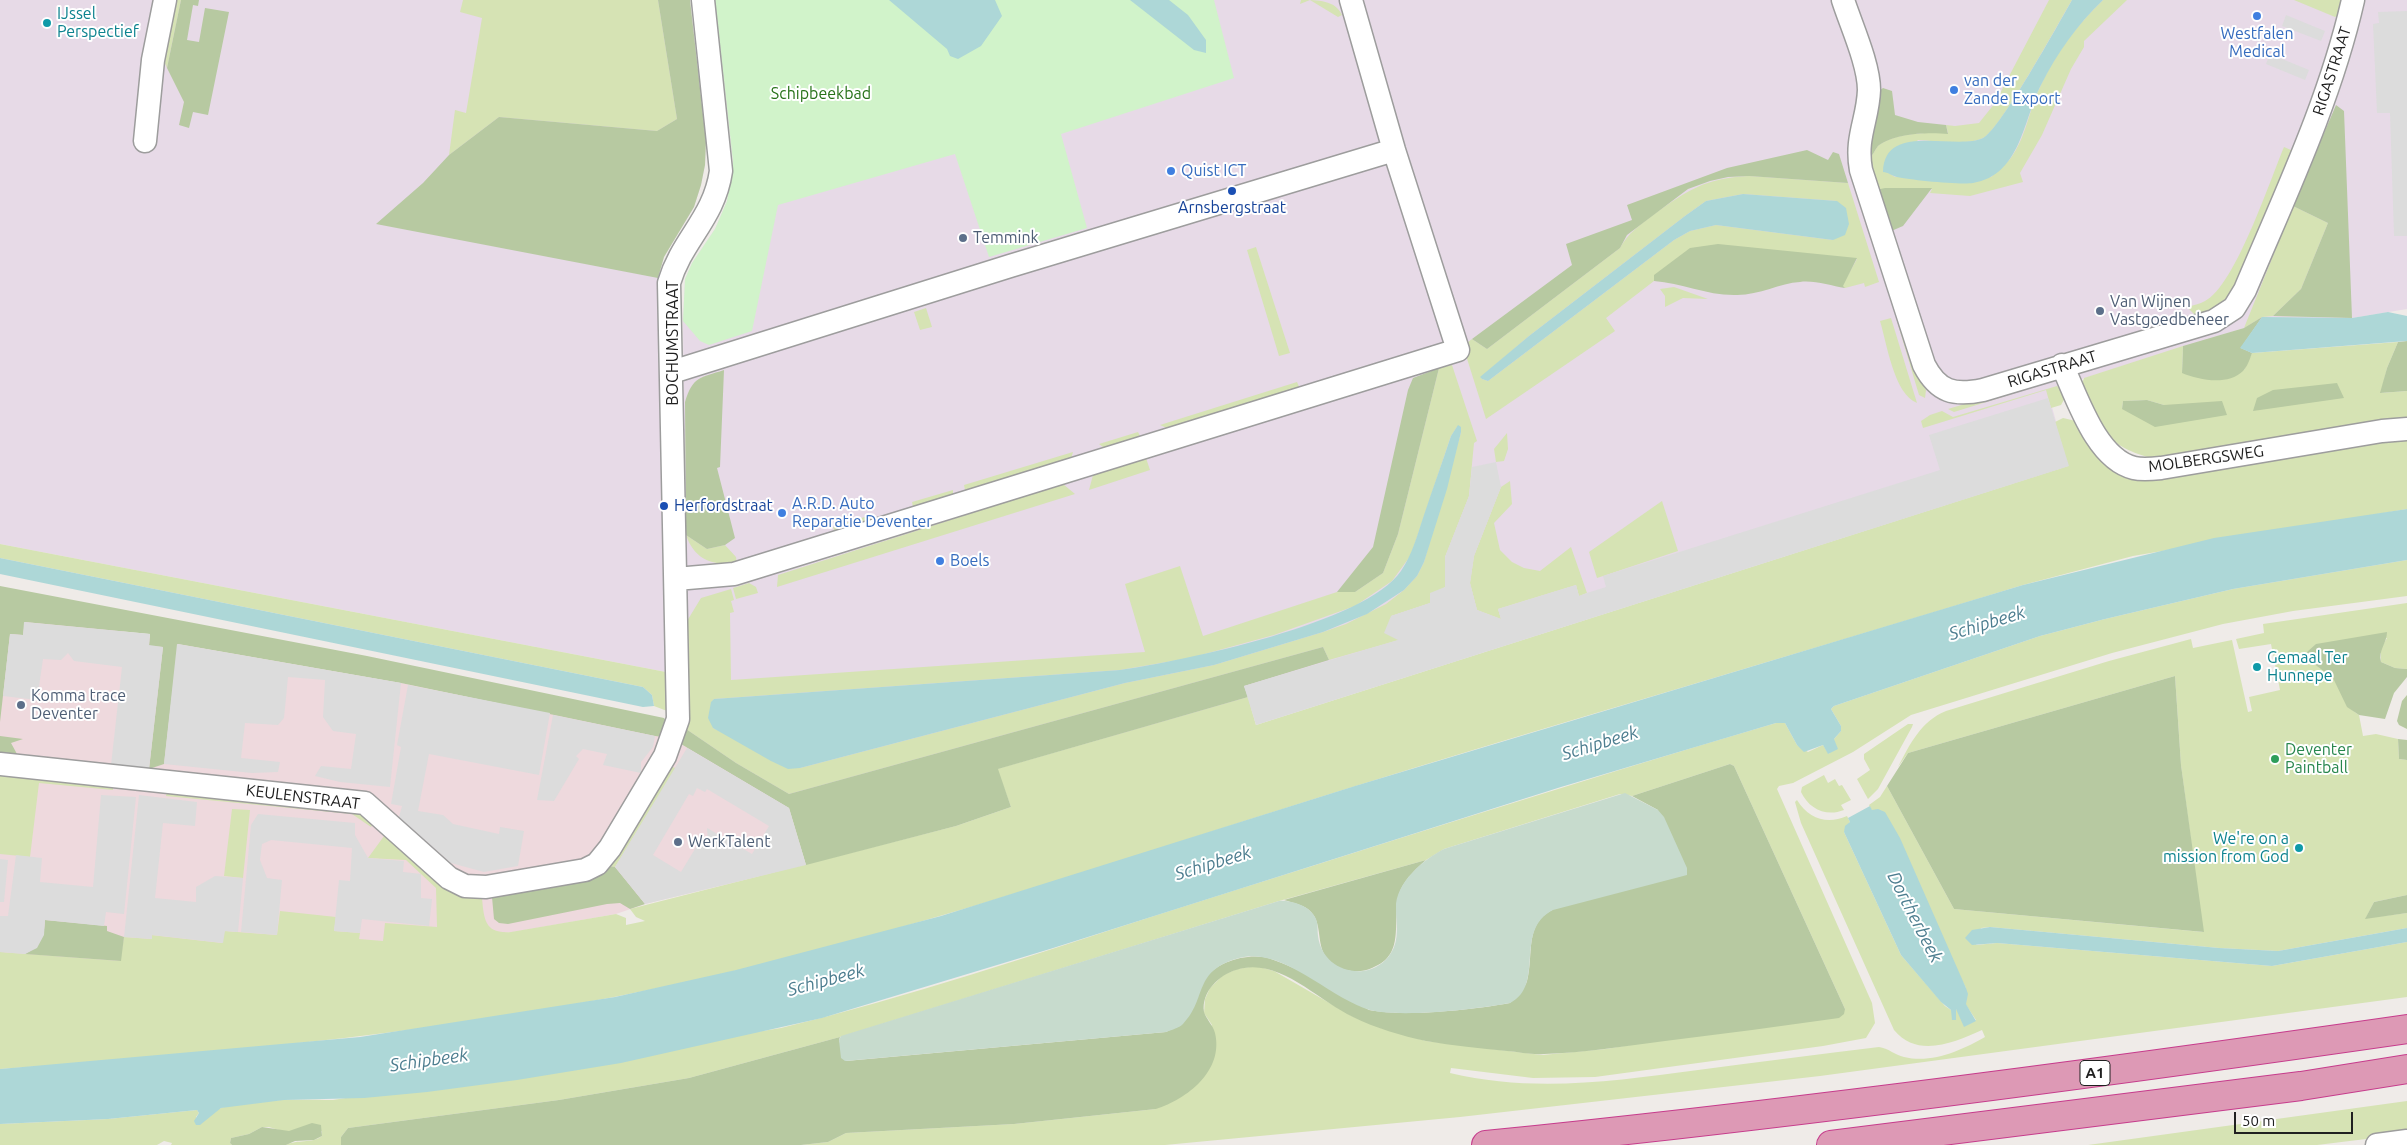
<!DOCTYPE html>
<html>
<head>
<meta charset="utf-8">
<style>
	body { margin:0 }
	#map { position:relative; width:2407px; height:1145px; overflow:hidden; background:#efebe8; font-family:Ubuntu,sans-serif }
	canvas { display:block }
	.scale { position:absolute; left:2234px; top:1112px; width:119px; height:22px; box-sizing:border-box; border:2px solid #202020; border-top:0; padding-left:6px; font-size:15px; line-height:18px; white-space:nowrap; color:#202020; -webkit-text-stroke:4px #fff; paint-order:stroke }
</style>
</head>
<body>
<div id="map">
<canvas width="2407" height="1145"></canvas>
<div class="scale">50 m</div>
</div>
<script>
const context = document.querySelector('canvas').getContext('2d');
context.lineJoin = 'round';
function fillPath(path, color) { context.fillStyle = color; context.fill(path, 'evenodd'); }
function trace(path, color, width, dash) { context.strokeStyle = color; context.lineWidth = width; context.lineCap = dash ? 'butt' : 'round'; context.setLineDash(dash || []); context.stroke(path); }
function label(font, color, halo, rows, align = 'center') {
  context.font = font + ' Ubuntu,sans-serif'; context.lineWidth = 4; context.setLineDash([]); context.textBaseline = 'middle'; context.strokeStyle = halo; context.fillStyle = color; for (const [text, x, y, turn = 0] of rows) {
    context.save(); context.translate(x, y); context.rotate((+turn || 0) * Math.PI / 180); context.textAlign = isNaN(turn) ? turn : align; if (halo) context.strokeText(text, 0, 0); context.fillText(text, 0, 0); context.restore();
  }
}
const commercial = new Path2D(`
	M0,603l178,41 223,39 262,54 18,7 108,64 17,57 -161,39 -29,10 -102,18 -514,53z`);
const industrial = new Path2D(`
	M0,0h690l16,141 -1,24 -4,20 -7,22 -30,50 -6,21 8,394 -666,-128z
	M715,0h1692v309l-55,9 -108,10 -197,62 22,76 -620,196 -660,146 -102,-60 -4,-427 2,-42 7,-16 23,-34 12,-28 6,-40z`);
const grass = new Path2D(`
	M173,0h8l-14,68 -5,-11z
	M463,0h195l19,119 -20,12 -158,-14 -50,38 6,-45 11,3 16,-95 -22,-6z
	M1301,0c17,0 34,0 41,15l-4,2 -28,-17 -10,4z
	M2049,0h23c-13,22 -73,132 -89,138 -19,8 -46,3 -65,2l-31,32 8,5h96c6,-6 14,-12 19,-18 16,-21 19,-49 30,-72 15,-33 37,-62 63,-87h24l-43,41v6l-13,22 -29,66 -22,38 3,9 -53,14 -40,-3 2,-4 -56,1 -7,-30c3,-4 6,-10 9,-14 15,-13 51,-14 70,-13l-2,-8 9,1 24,-3 16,-20z
	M2294,0h51l-5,15 -5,2z
	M2284,147l7,3 1,5 -59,142 -28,17h-11l-7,-7c6,-2 13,-3 18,-6 30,-15 65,-121 79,-154z
	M1749,176l99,7 31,99 -14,5 -1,-4 -19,5 -3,-2 15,-27 -203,16v6l-48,37 9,13 -129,88 -23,-73 9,-7 15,10 133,-101c8,-15 20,-23 33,-33 35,-25 52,-37 96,-39zM1743,194l94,7 -4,39 -117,-15 -26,6 -16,9 -186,141 -6,-2 -1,-2 48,-41 156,-120 21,-15z
	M2293,206l35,17 -27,66 -28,27 -11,1 -18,11z
	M1256,247l34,106 -11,3 -32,-106z
	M1674,287l34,12 -25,-1 -18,9v-11l-5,-7z
	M926,308l6,19 -12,3 -6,-18z
	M1891,318l26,85c-23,-9 -30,-59 -37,-82z
	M1896,318l5,3 17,53 8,16 -1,8 -6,-3z
	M2398,342l-11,26 -6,25 26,-2v29l-252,39c-50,-13 -51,-28 -75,-69l4,-12 99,-32 -1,27 62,-3 8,-17zM2147,400l17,5 -42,4 1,-8z
	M1452,365l25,76 -3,2 -5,53 -24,61v30l-15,16 -39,13 8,24 -70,20 -6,-13 -534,147 -53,-31 -50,-34 1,-108 14,-23 30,-9 3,11 -3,1 3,11 -4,1 1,67 414,-28 -20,-68 55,-18 23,70 134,-44h18l28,-19 15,-39 41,-166zM1457,427l4,5 -37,130 -7,14 -13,14 -18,14 -40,20 -23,8 -109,33 -89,18 -325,85 -87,-40 -2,-25 3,-4 406,-29 70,-12 84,-23 81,-29 37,-25 19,-26 40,-119z
	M2041,381l10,1 -97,30 -6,-3z
	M1297,382l4,9 -130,39 -11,-5z
	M2057,386l9,10 -5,9 -10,3 -5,-18 -123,38 -2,-7 9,-6 12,-4 11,6z
	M2063,418l17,4 36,47 291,-34v74l-274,47 -110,29c-231,71 -463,137 -693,209 -236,74 -472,156 -716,203 -203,39 -408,57 -614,72v-117l120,9 4,-24 27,2v-4l71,8 2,-12 53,4 3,-24 56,6 -2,14 26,2 -1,6 24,2 2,-18 52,4 -1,-39 -30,-28 -38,-2 19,-26 95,66c2,22 3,36 29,34l105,-18 10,4v7l19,-4 -9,-4 -6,-8 326,-83 55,-19 -14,-38 251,-72 8,28 812,-259 -13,-44z
	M1138,432l2,4 -1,5 -32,9 -8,-6z
	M1507,433l1,16 -4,12 -8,1 -2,-13z
	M1073,452l-3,10 -100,31 -5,-3 -1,-5z
	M1146,458l4,12 -61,20 4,-15z
	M1510,481l2,23 -18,19 6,27 12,12 12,6 16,3 31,-24 16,46 -8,3 -3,-11 -78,24 3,10 -24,-9 -7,-27 4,-27 27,-69z
	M1063,484l12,10 -298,93 1,-12z
	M953,490v7l-36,12 -4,-2 -1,-5z
	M1662,501l16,50 -81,27 -8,-26z
	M874,514v9l-38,12 -3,-8z
	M686,535l21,14 18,-4 11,12 1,7c-26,1 -42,-4 -51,-29z
	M0,544l666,128 1,39 -13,-5 -2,-11 -9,-8 -643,-129z
	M2407,560v36l-114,15 -70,13 -111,29 -201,62 -58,37 -60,31 -14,3 -2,3 95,214 3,20 -9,15 -43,8 -228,31 -62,1 -82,-10 -1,5c84,20 164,8 248,-3 61,-8 121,-16 181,-23 9,1 16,8 25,10 28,7 58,-7 81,-20l-3,-7c-27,12 -64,29 -88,0l-93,-207 -6,-21 2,-2c12,19 30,25 50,16l3,6 -6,10 57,123 44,51 6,4 5,-1 13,14 7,-3 -10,-15v-17l-97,-183 11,-8 7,-11 67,123 249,23 -22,-167 -6,-89 -267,77 -10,14c12,-23 23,-46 48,-56l163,-50 82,-22 2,9 39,-8 16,72 4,-1 -3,-14 31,-7 -9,-46 -32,5 -3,-10 28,-6 -1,-9 144,-21v66l-12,-1 -14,-6v-14l6,-10 -80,14c4,14 15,15 25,25 13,12 8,26 27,38l4,21 13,-2 22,5 1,20 8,1v135l-33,7 -8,16 41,-5v15l-129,23 -59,-3 -229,-21 -9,1 -5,17 21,-2 275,23 135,-24v55l-587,79 -360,41 -295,28h-364l27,-3 18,-9 168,-9 142,-15 56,-84 -8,-12 1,-14 5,-11 13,-13 14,-6 19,-3 18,5 78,45 29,12 45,13 116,14 64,-6 239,-40 -111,-243 -4,-2 -98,32 -12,-2 -176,55 -18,11 -147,41 -439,136 -151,41 -130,22 -211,28 -7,9v8h-55c11,-6 26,-1 36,-9v-5h-40l-13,-4h-7l-13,7 -18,4 -1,5 2,2h-61l1,-2 -8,-2 -7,4h-157v-21l108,-5 89,-9 2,3 -3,4 3,8c7,-6 14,-14 22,-17 31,-10 79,-8 112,-8l448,-72c127,-31 252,-73 376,-113 206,-65 412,-131 619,-192h9l12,22 11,7 15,-7 6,9 5,-15 7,-8v-5l-10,-17 3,-3 206,-70 65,-17 128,-30z
	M749,583l7,4 2,6 -22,6 -3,-11z
	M1908,724h5l-1,3 -34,62 -10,10 -11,-20 13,-9 -6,-11v-5z
	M672,767l4,1 -61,99 -6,-1 57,-96z
	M0,771l113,16v3l-74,-7 -9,74 -30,-3z
	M1824,775l4,8 7,-4 4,7 3,-1 9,15 -10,5 3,5c-18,7 -35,-1 -43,-18l1,-5z
	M167,792l190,16 16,15 -2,4 -19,-13 -186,-18z
	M232,809l18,1 -7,68 -19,-2z
	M2407,1101v33l-90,11h-229z`);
const forest = new Path2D(`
	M181,0h18l-1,6 -5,-1 -6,35 12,2 6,-34 24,4 -21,103 -15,-3 -4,16 -10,-3 5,-23 -17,-34z
	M658,0h32l16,141 -1,24 -4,20 -7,22 -30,50 -6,21 -282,-54 47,-41 26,-28 50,-38 158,14 20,-12z
	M1883,88l9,3 3,24 23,7 28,3 2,9c-19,-2 -54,-1 -70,12 -3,4 -6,10 -9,14l6,-66z
	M2336,105l8,6 8,207 -79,-2 28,-27 27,-66 -35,-17z
	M1807,150l21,10 5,-8 6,2 9,29 -99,-7 -21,1 -18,4 -22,8 -61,46 -7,13 -133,101 -15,-10 100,-74 -6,-21 66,-24 -5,-15 100,-37z
	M1885,188h47l-29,38 -14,6 -13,-42z
	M1718,244l139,14 -14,28 2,2c-14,-2 -31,-8 -45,-6 -20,1 -40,13 -63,13 -29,1 -55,-12 -83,-14v-6l36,-27z
	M2262,317l-21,31 11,5c-2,6 -5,14 -9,18 -15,15 -44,9 -61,2l1,-27 61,-18z
	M2407,341v50l-27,2 7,-25 11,-26z
	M1439,368l-41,166 -15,39 -28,19h-18l36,-45 35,-157 5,-12z
	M724,370l-4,97 -3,1 18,70 -10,7 -18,4 -21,-14 -1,-133c8,-26 15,-24 39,-32z
	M2337,383l7,15 -91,13 4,-13 16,-8z
	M2147,400l17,5 58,-4 5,14 -72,12 -33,-18 1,-8z
	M0,586l367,70 297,62 3,4 -4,15 -8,-1 -254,-53 -223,-39 -14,120 -15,5 14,-122 -14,-1 1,-12 -125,-12 -2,13 -13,-1 -10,88z
	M2387,632c0,11 -9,18 -6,30l14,6 12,1v8l-13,16 -9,26 -26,-4 -12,-8 -14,-29 -23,-17 -3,-9 9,-8z
	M1323,647l6,13 -85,26 4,11 -250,72 13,38 -55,19 -150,39 -17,-57 -108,-64 5,-15 50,34 53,31z
	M2175,676l6,89 23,167 -250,-23 -67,-123 21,-33z
	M2407,695v34l-8,-4 -2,-4 5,-20z
	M0,736l23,3 -12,4 6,11 -17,-2z
	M2398,739l9,1v20l-8,-1z
	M1730,764l4,2 111,243 -1,5 -5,4c-58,8 -116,16 -174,23 -40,5 -81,12 -121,13 -12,1 -25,-2 -37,-3 -27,-3 -54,-5 -81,-10 -24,-5 -51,-13 -73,-24 -36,-17 -75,-61 -117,-47 -17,5 -35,22 -32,42 2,7 9,13 11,21 9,38 -28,66 -59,76l-142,15 -168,9 -18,9 -27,3h-460v-8l7,-9 211,-28 130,-22 151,-41 -1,3 7,21 320,-29c32,-14 22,-29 39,-53 12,-18 45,-27 66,-20 34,11 66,34 98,51 37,7 103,0 141,-7 5,-7 15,-14 17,-22 7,-26 -3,-57 25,-71l106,-100 -26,-14z
	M1426,860c-9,8 -20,18 -25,29 -12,28 8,65 -29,79 -9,4 -17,4 -26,2 -37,-11 -19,-41 -35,-58 -6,-7 -18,-9 -27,-12z
	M609,866l6,1 30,37 -15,5 -10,-6 -13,1 -99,20 -9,-1 -5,-4 -2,-22z
	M2407,895v18l-42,6 9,-17z
	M45,920l62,6v5l17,6 -3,24 -96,-7c15,-8 19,-16 20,-34z
	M312,1123l9,2 1,11 -8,4 -19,1 -9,4h-54l-2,-2 1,-5 18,-4 13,-7 27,4z`);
const wetland = new Path2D(`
	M1625,793l33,17 6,7 23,51v7l-134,35c-40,20 -7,75 -43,93 -33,6 -108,15 -140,7 -40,-11 -87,-64 -131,-52 -47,13 -31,40 -56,66 -4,4 -12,6 -17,8l-321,29 -4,-3 -2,-18 2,-4 438,-135c11,-1 27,4 34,13 6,8 4,13 5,22 3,23 22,37 45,35 11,-1 23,-9 28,-18 9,-14 5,-29 5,-45 -1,-25 28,-49 48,-59z`);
const park = new Path2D(`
	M715,0h499l20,78 -173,56 26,94 -98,29 -34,-103 -177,51 -26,126 -43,14 -9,-4 -17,-20 2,-42 7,-16 23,-34 12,-28 6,-40z`);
const parking = new Path2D(`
	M2407,11v225h-13l-4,-123h-13l-4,-89 6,-1 -1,-11z
	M2286,15l39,16 -4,10 -39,-15z
	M2270,54l39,16 -4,10 -39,-16z
	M2048,398l21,68 -813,259 -12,-39 154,-46 -14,-7 7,-17 39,-13v-10l15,-6v-30l24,-61 3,-29 24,-5 5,25 -27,69 -4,27 7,27 24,9 -3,-10 78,-24 3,11 8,-3 19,-6 -3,-11 337,-106 -11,-35z
	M24,622l126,12 -1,11 14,2 -14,122 -38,-4 11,-98 -48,-6 -6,-8 -7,7 -18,-1 -6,41 -34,-4 7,-62 13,1z
	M177,644l224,39 -11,104 -50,-5 -25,-6 6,-10 30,3 5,-35 -23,-3 -10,-14 2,-37 -37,-3 -4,41 -6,7 -33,-2 -4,35 39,4 -2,10 -26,1 -88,-9z
	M408,685l142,28 -11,62 -110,-21 -11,57 25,4 10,9 46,10 1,-7 24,4 -6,35 -34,6 -33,-9 -52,-46 3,-11 -11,-2 10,-57 -4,-2z
	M553,715l102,21 -2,11 -12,15v11l-38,-8 4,-11 -24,-5 -7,7 3,3 -25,42 -17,-1z
	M687,748l102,60 17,57 -161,39 -30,-37zM697,788l8,4 2,-3 62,37 -17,28 -45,-26 1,14 -7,-3 -20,33 -28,-17 36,-61 4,2z
	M101,795l35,2 -12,117 -18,-2 -2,14 -59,-6 -1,15 -7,13 -12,6 -25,-2v-36h8l8,-61 26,3 -2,24 53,5z
	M139,795l58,7 -2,24 -32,-3 -8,75 41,4v-15l19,-11 28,2 -5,54 -13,-1 -2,12 -71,-8v4l-28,-2z
	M258,814l97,9v12l13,23 36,3 -1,11 18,2v24l11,1 -3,27 -67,-7 -2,14 -26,-2 5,-51 11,1 2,-33 -81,-8 -9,4 -2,16 7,18 15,2 -5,55 -36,-3 10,-107z
	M0,859l8,1 -4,42h-4z`);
const water = new Path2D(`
	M889,0h106l7,16 -21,30 -23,13 -8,-3 -3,-7z
	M1130,0h39l19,15 18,25v13l-12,-3z
	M2072,0h31c-26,25 -46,53 -62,85 -18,35 -20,90 -68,98 -13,2 -63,-3 -76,-6 -5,-1 -9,-5 -14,-5 1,-51 73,-21 100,-34 17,-8 76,-115 89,-138z
	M1743,194l94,7 9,7 3,16 -4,11 -12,5 -117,-15 -26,6 -16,9 -186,141 -6,-2 -2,-2 49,-41 156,-120 21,-15z
	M2388,312l19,4v25l-155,12 -12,-5 22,-31 90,1z
	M1458,425l3,2v5l-14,57 -23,73 -7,14 -13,14 -37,24 -44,18 -109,33 -89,18 -325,85 -12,1 -17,-8 -58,-33 -5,-10 3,-16 3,-3 406,-29c63,-9 246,-47 281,-99 11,-16 16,-35 22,-53 9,-27 19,-55 28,-82z
	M2407,509v51l-174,29 -128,30 -65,17 -206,70 -3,3 10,17v5l-7,8 4,10 -10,5 -5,-9 -19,7 -7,-7 -12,-22h-9l-215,64 -511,162 -228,69 -201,45 -104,17 -90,12 -63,6 -80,2 -63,8 -21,17h-4l-2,-4 5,-8 -2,-3 -89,9 -108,5v-55l360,-32 255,-40 121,-27 205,-54 414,-130 668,-201 191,-47z
	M0,558l643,129 9,8 2,11 -11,1 -643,-133z
	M1870,806l2,4 6,-1 7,3 15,26 66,150 2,6 -2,10 10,17 -12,6 -8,-18v11h-4l-1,-10 -10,-8 -40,-47 -57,-123 1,-6 5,-4 -2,-4z
	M1990,927l229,21 59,3 129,-23v14l-135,24 -275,-23 -25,2 -7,-7 7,-8z`);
const minor = new Path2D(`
	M1843,0c8,25 26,64 26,90 -1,30 -14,47 -8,80l63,195c14,27 30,31 59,25l231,-69 20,-13 11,-18c40,-95 85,-189 108,-290
	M145,141l8,-81 12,-60
	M2062,365c15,32 34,94 72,103 8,2 18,1 27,0l221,-37 25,-2
	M672,372l338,-106 384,-116
	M676,579l58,-5 26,-8 698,-216 -64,-200 -43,-150
	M0,764l365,39 84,75 16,8 21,1 99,-17 12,-6 13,-16 55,-92 13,-37 -9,-436c13,-44 45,-64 52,-112l-18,-171
	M2377,1145l30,-4`);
const highway = new Path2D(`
	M1486,1145c308,-31 615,-72 921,-116
	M1831,1145l470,-59 106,-17`);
const markers = [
	[2257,16,5,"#3f7fe0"],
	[47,23,5,"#0f9aa8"],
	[1954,90,5,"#3f7fe0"],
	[1171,171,5,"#3f7fe0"],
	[1232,191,5,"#1a4fb4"],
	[963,238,5,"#5c6f8a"],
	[2100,311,5,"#5c6f8a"],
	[664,506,5,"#1a4fb4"],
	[782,513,5,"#3f7fe0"],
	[940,561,5,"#3f7fe0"],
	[2257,667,5,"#0f9aa8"],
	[21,705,5,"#5c6f8a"],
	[2275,759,5,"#2e9e5b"],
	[678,842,5,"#5c6f8a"],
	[2299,848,5,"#0f9aa8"]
];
const shields = [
	[2095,1073,30]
];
const shieldNames = [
	["A1",2095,1073]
];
const cultureNames = [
	["IJssel",57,14],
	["Perspectief",57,32],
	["Gemaal Ter",2267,658],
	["Hunnepe",2267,676],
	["We're on a",2289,839,"right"],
	["mission from God",2289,857,"right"]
];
const shopNames = [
	["Westfalen",2257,34,"center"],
	["Medical",2257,52,"center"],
	["van der",1964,81],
	["Zande Export",1964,99],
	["Quist ICT",1181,171],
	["A.R.D. Auto",792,504],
	["Reparatie Deventer",792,522],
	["Boels",950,561]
];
const streetNames = [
	["RIGASTRAAT",2332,71,-72],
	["BOCHUMSTRAAT",673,343,-90],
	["RIGASTRAAT",2052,369,-17],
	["MOLBERGSWEG",2206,459,-8],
	["KEULENSTRAAT",303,797,7]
];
const parkNames = [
	["Schipbeekbad",821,94]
];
const transitNames = [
	["Arnsbergstraat",1232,208],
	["Herfordstraat",674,506,"left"]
];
const serviceNames = [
	["Temmink",973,238],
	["Van Wijnen",2110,302],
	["Vastgoedbeheer",2110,320],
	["Komma trace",31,696],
	["Deventer",31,714],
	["WerkTalent",688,842]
];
const leisureNames = [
	["Deventer",2285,750],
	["Paintball",2285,768]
];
const waterNames = [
	["Schipbeek",1987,623,-17],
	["Schipbeek",1600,743,-17],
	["Schipbeek",1213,863,-17],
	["Dortherbeek",1915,917,63],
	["Schipbeek",826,980,-15],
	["Schipbeek",429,1060,-8]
];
fillPath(commercial, '#eed9dd');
fillPath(industrial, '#e7dae7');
fillPath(grass, '#d6e3b4');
fillPath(forest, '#b7c9a1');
fillPath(wetland, '#c7dbcd');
fillPath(park, '#d1f3ca');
fillPath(parking, '#dcdcdc');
fillPath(water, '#add7d7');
trace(minor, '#9d9d9d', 25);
trace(highway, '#c63c8c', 30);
trace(minor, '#fff', 22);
trace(highway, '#dd99b5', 28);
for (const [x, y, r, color] of markers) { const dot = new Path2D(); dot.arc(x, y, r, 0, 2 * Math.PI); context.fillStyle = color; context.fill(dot); trace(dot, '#fff', 2); }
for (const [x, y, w] of shields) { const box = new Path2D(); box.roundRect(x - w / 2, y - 12.5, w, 25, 4); context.fillStyle = '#fff'; context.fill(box); trace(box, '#202020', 1); }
label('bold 15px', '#202020', null, shieldNames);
label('16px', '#0d838f', '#fff', cultureNames, 'left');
label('16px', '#366cbe', '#fff', shopNames, 'left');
label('16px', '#202020', '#fff', streetNames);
label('16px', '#277219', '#fff', parkNames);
label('16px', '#164399', '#fff', transitNames);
label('16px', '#4e5e75', '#fff', serviceNames, 'left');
label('16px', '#27864d', '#fff', leisureNames, 'left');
label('italic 18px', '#4c7d8f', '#fff', waterNames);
</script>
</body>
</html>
